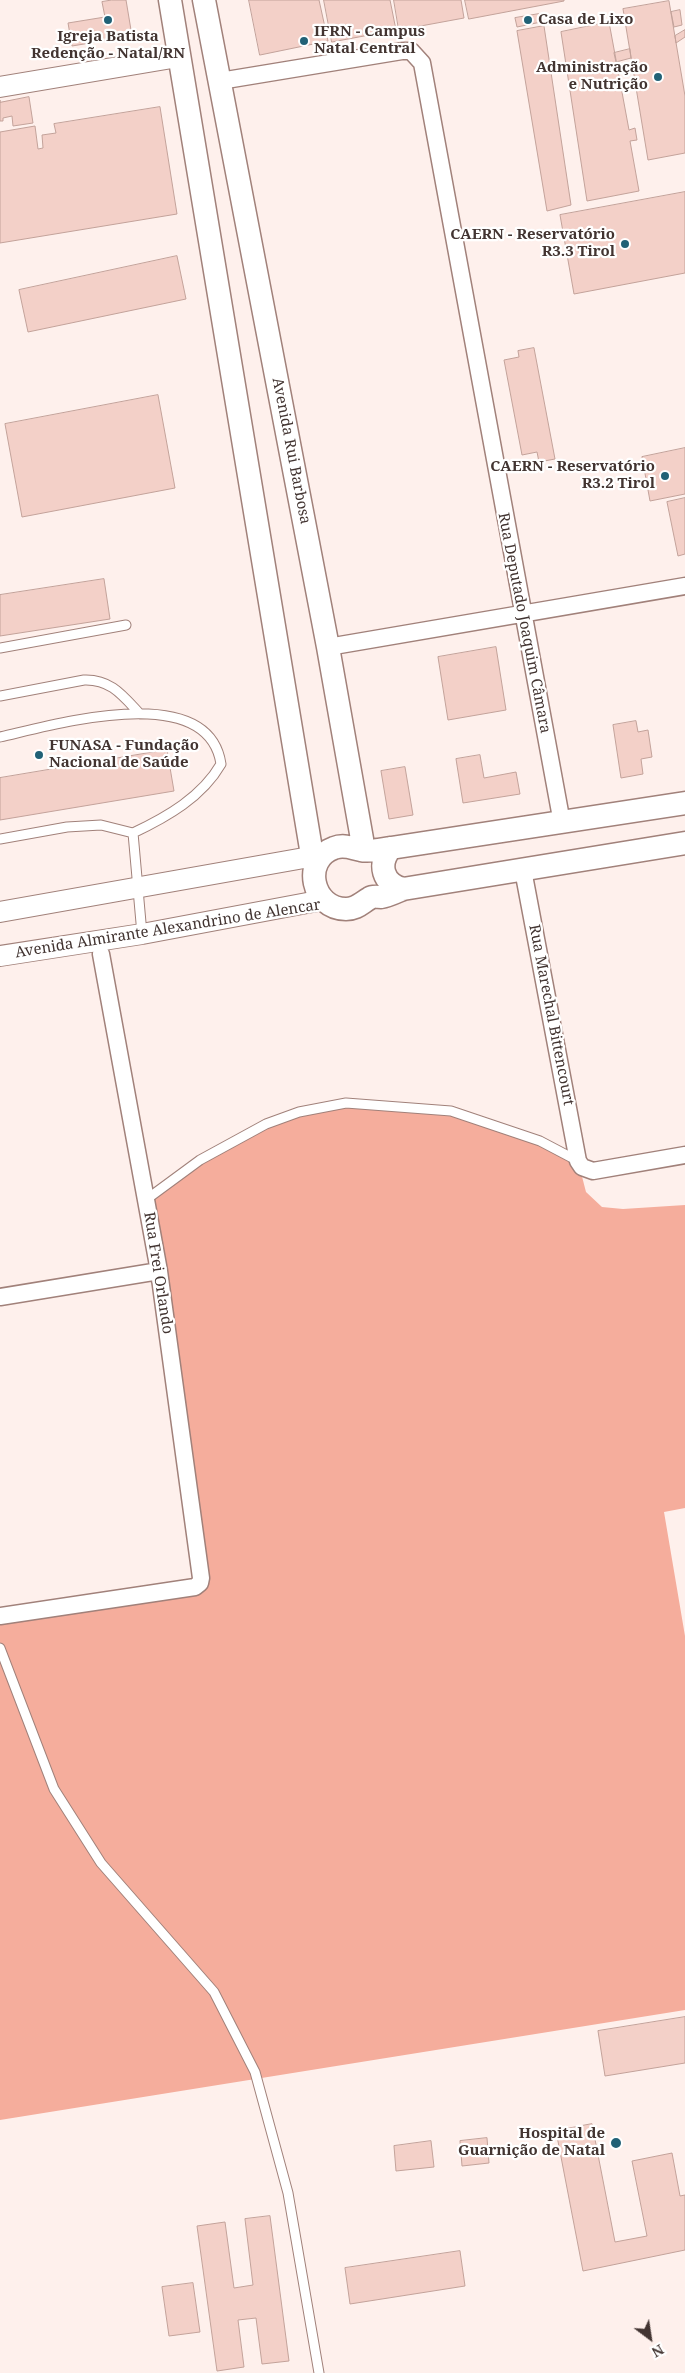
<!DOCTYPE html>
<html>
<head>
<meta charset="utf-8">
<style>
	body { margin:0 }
	#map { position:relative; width:685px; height:2373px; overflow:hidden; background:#fef0ec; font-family:"Noto Serif",serif }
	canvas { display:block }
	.north { position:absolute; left:625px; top:2313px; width:50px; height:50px; -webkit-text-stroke:4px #fff; paint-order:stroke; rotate:149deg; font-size:14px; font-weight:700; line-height:20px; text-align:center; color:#423431 }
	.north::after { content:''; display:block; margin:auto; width:18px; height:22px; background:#423431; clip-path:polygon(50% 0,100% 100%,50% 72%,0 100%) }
</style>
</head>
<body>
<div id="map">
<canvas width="685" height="2373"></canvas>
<div class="north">N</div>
</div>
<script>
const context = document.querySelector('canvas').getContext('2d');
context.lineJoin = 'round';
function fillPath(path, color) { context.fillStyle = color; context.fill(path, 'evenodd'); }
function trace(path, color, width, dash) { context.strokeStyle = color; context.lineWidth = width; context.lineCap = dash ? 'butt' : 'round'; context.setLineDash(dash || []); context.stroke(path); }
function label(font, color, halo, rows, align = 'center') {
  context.font = font + ' "Noto Serif",serif'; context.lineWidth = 4.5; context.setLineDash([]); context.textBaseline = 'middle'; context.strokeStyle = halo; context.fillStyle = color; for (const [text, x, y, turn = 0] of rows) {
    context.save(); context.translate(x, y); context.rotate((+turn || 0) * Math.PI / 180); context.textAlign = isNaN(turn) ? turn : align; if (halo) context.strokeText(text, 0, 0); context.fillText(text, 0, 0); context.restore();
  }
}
const green = new Path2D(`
	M346,1103l105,8 49,17 78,33 8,31 16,15 21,2 62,-4v303l-21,4 21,124v374l-685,110v-504l195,-29 -48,-388 53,-39 66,-36z`);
const building = new Path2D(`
	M112,0h14l6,36 -60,10 -4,-23 37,-6 -3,-15z
	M249,0h70l9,41 -68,14z
	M324,0h66l6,30 -64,12z
	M394,0h67l3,18 -65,12z
	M465,0h99v1l-95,18z
	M669,1l16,95v57l-37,7 -25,-151z
	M680,10l2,15 -8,2 -3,-15z
	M539,14l2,8 -24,5 -2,-9z
	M609,22l20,108 6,-2 2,12 -7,1 9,50 -52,10 -26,-169z
	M544,26l27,179 -24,6 -30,-180z
	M685,30v7l-9,6 -1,-7z
	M630,49l1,9 -15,4 -2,-9z
	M29,97l4,26 -20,3 -1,-10 -9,2v3h-3v-21v2z
	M160,107l17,107 -177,29v-111l35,-6 3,23 5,-1 -1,-13 14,-2 -2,-9z
	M685,192v81l-111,21 -14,-79z
	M177,256l9,43 -158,33 -9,-42z
	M534,348l21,111 -16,3 -2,-10 -15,3 -18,-95 15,-3 -1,-6z
	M158,395l17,93 -153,29 -17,-93z
	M685,448v46l-35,7 -8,-44z
	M685,498v56l-7,2 -11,-54z
	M104,579l6,40 -110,17v-41z
	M496,647l10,63 -58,10 -10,-63z
	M636,721l2,11 10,-2 4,27 -11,2 2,15 -22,4 -8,-53z
	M167,750l7,41 -174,29v-42z
	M480,755l4,23 32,-6 4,22 -57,9 -7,-44z
	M405,767l8,48 -24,4 -8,-48z
	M685,2017v46l-80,13 -7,-45z
	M592,2124l23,118 32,-6 -15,-75 40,-8 8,43 5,-1v55l-102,21 -27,-140z
	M487,2138l2,25 -27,3 -2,-25z
	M431,2141l3,26 -38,4 -2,-25z
	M270,2216l19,145 -27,3 -6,-46 -18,2 6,47 -27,4 -20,-145 28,-4 9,66 19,-3 -8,-66z
	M460,2251l5,35 -115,18 -5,-36z
	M193,2283l7,49 -31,4 -7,-49z`);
const service = new Path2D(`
	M0,648l126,-23
	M0,696l84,-16c27,-1 39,16 56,34
	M0,737c54,-12 208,-58 221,27 -19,33 -54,53 -88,69l-32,-8 -34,2 -67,12
	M133,833l9,101
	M147,1199l53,-39 66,-36 33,-12 47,-9 105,8 89,30 38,20
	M0,1648l54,141 47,74 113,129 41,80 33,121 31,180`);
const minor = new Path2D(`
	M220,81l182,-30h9l11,12 140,760
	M328,647l357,-61
	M523,870l55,291 4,6 11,4 92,-16
	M0,1297l159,-26
	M0,1616l195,-29 5,-4 1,-5 -42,-307 -58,-317`);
const tertiary = new Path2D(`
	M0,87l178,-30
	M0,912l304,-54 14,3
	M0,956l142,-22 181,-34`);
const secondary = new Path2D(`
	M170,0l141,849 7,12
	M204,0l124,647 34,192v11
	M685,803l-294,45c-9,1 -22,4 -30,2 -10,-2 -17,-6 -27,-2 -33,12 -22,61 12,61 11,0 15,-6 24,-11 3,-2 7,-1 11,-1 7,-1 15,-5 22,-8l282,-46
	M391,848c-14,16 -8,36 12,41`);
const markers = [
	[108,20,5,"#216176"],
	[528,20,5,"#216176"],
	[304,41,5,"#216176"],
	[658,77,5,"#216176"],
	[625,244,5,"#216176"],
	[665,476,5,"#216176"],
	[39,755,5,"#216176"],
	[616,2143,6,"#216176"]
];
const poiNames = [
	["Casa de Lixo",538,20,"left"],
	["IFRN - Campus",314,32,"left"],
	["Natal Central",314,49,"left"],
	["Igreja Batista",108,37,"center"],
	["Redenção - Natal/RN",108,54,"center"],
	["Administração",648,68],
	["e Nutrição",648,85],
	["CAERN - Reservatório",615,235],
	["R3.3 Tirol",615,252],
	["CAERN - Reservatório",655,467],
	["R3.2 Tirol",655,484],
	["FUNASA - Fundação",49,746,"left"],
	["Nacional de Saúde",49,763,"left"],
	["Hospital de",605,2134],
	["Guarnição de Natal",605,2151]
];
const streetNames = [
	["Avenida Rui Barbosa",291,451,79],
	["Rua Deputado Joaquim Câmara",524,623,79],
	["Avenida Almirante Alexandrino de Alencar",168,929,-9],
	["Rua Marechal Bittencourt",551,1015,79],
	["Rua Frei Orlando",158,1273,81]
];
fillPath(green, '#f5ad9c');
fillPath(building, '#f3d0c8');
trace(building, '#c3a29a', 1);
trace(service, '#a1817a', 11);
trace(minor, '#a1817a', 19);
trace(tertiary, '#a1817a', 22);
trace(secondary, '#a1817a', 25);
trace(service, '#fff', 9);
trace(minor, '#fff', 16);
trace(tertiary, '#fff', 20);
trace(secondary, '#fff', 22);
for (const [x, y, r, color] of markers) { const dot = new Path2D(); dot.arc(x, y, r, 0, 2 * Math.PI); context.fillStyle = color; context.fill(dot); trace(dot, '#fff', 2); }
label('bold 15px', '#423431', '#fff', poiNames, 'right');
label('15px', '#423431', '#fff', streetNames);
</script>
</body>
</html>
